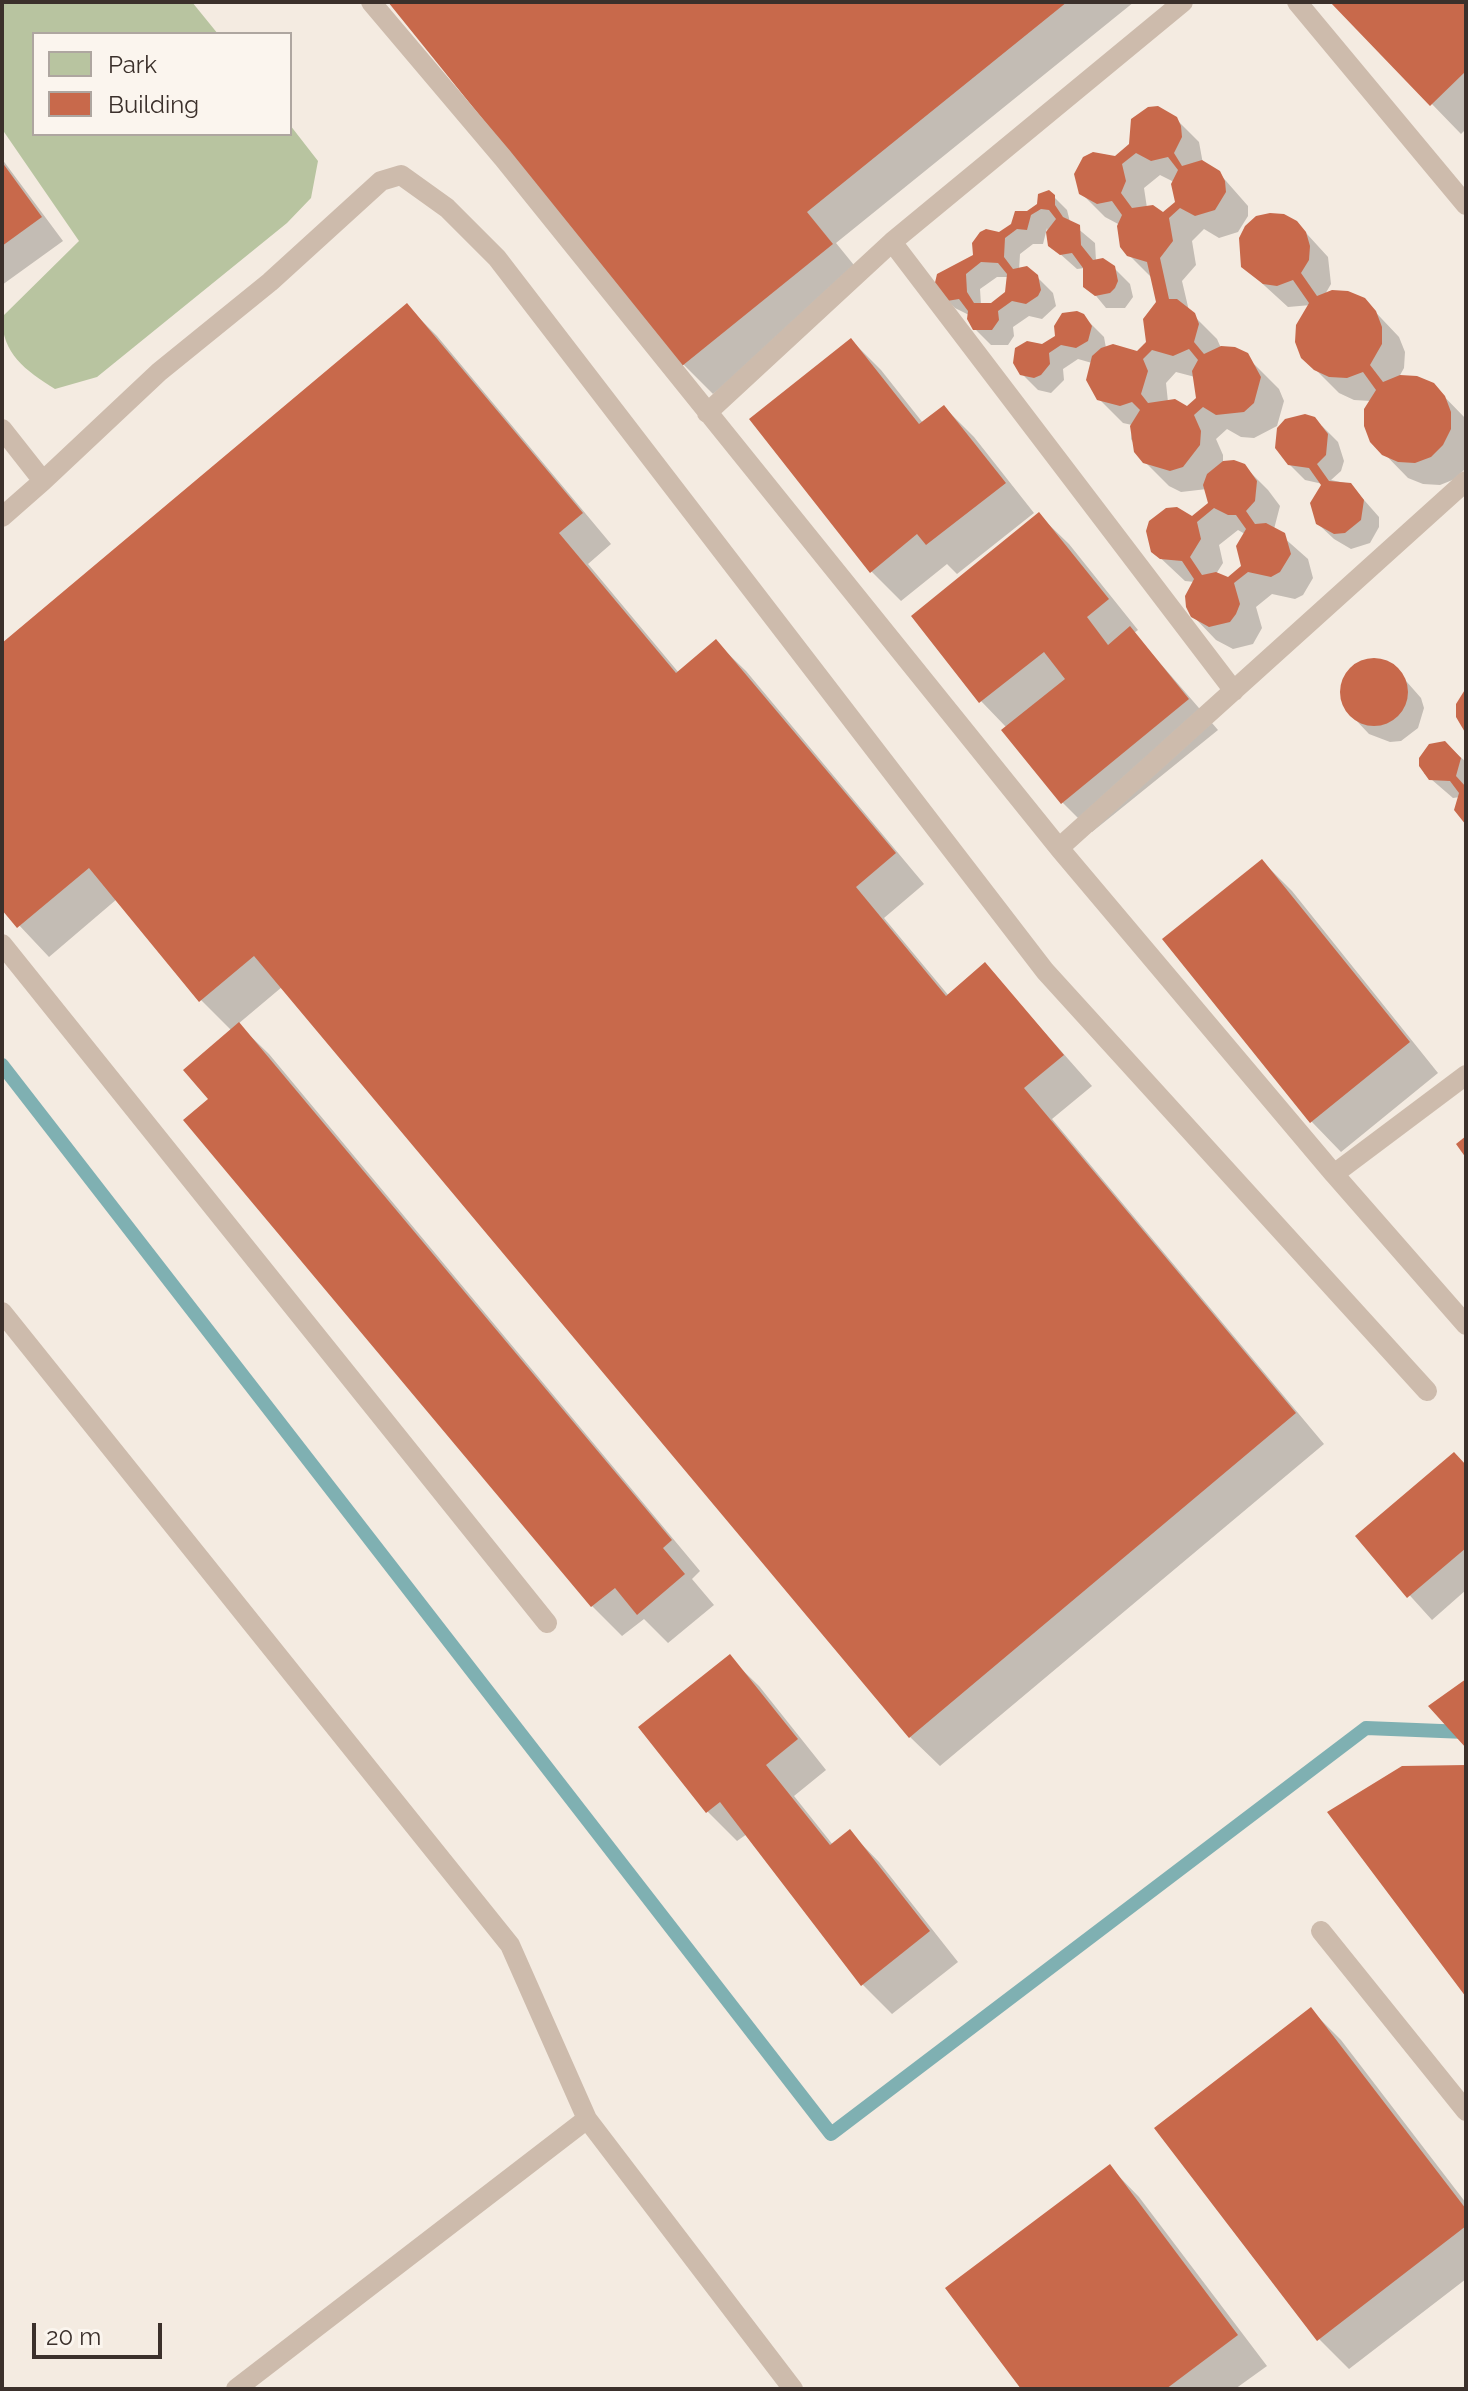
<!DOCTYPE html>
<html>
<head>
<meta charset="utf-8">
<style>
	body { margin:0 }
	#map { position:relative; width:1468px; height:2391px; overflow:hidden; background:#f4ebe1; font-family:Raleway,sans-serif }
	canvas { display:block }
	.frame { position:absolute; inset:0; border:4px solid #3b302b; pointer-events:none }
	.legend { position:absolute; left:32px; top:32px; width:260px; height:104px; box-sizing:border-box; background:#fbf5ee; border:2px solid #aea6a0; margin:0; padding:10px 14px; list-style:none; font-size:24px; color:#3b302b }
	.legend li { display:flex; align-items:center; gap:16px; height:40px }
	.legend b { width:40px; border:2px solid #aea6a0 }
	.scale { position:absolute; left:32px; top:2323px; width:130px; height:36px; box-sizing:border-box; border:4px solid #3b302b; border-top:0; padding-left:10px; font-size:24px; line-height:28px; white-space:nowrap; color:#3b302b; -webkit-text-stroke:6px #fbf5ee; paint-order:stroke }
</style>
</head>
<body>
<div id="map">
<canvas width="1468" height="2391"></canvas>
<div class="frame"></div>
<ul class="legend">
<li><b style="height:22px;background:#b8c4a0"></b>Park</li>
<li><b style="height:22px;background:#c8694b"></b>Building</li>
</ul>
<div class="scale">20 m</div>
</div>
<script>
const context = document.querySelector('canvas').getContext('2d');
context.lineJoin = 'round';
function fillPath(path, color) { context.fillStyle = color; context.fill(path, 'evenodd'); }
function trace(path, color, width, dash) { context.strokeStyle = color; context.lineWidth = width; context.lineCap = dash ? 'butt' : 'round'; context.setLineDash(dash || []); context.stroke(path); }
const green = new Path2D(`
	M2,2h190l26,32h-184v100h256v-9l28,36 -7,37 -24,25 -190,154 -42,12c-30,-19 -53,-35 -53,-72l77,-76 -77,-112z`);
const shadow = new Path2D(`
	M390,2h744l-298,241 26,32 -149,119 -30,-30z
	M1333,2h133v127l-5,5z
	M1175,118l24,24 4,22 16,9 29,33v10l-10,16 -19,6 -15,-9 -12,12 4,24 -14,16 7,30 28,28 4,9 14,1 20,16 24,24 5,12 -7,25 -23,12 -13,-1 -14,-8 -11,10 7,16v11h21l24,24 12,16 -6,23 34,30 5,19 -10,17 -8,4 -23,-5 -16,13 6,21 -9,16 -20,5 -17,-9 -23,-24 2,-34 -10,-1 -32,-30 58,-47 -4,-15 -26,3 -12,-6 -24,-24 -14,-23 1,-14 -9,-2 -24,-24 -7,-36 -14,-4 -15,10 1,11 -13,13 -13,-3 -16,-16 21,-28 40,-30 21,21 2,11 31,6 11,-11 10,-41 -5,-23 -24,-24 -9,-30 -15,-8 -24,-24 4,-35 18,-4 12,4zM1160,175l14,7 3,20 -13,12 -17,-6 -3,-20zM1176,372l19,5 3,21 -11,11 -19,-7 -2,-19zM1238,530l7,4 -2,33 -15,13 -12,-6 7,-11 -4,-18z
	M2,159l61,82 -61,44z
	M1051,194l16,16 3,12 25,21 1,18 18,7 16,16 3,13 -8,11h-19l-23,-28 2,-12 -8,1 -27,-24 -3,-17 -4,16h-10l-13,10 -1,16 18,7 16,16 3,13 -14,13 -13,-3 -16,11 1,9 -6,9h-17l-16,-16 -6,-14 -14,-7 -16,-16 61,-57zM997,277h12l-2,16 -15,12h-11l-1,-16z
	M1296,222l32,35 3,27 -7,12 40,4 35,37 6,15 -1,16 -5,9 34,8 33,34v49l-11,11 -15,6 -17,-1 -15,-6 -36,-37 -1,-40 -17,-1 -15,-7 -36,-36 8,-52 -23,2 -45,-41z
	M407,306l30,30 174,208 -23,20 91,109 37,-31 30,29 178,213 -40,34 65,78 36,-31 107,121 -40,33 272,325 -384,322 -30,-29 -628,-750 -44,37 31,30 431,517 -8,8 22,26 -46,38 -24,-24 -22,17 -30,-30 -406,-486 25,-20 21,-69 -31,-31 -84,-101 -68,58 -47,-50v-261z
	M851,340l30,30 42,53 21,-16 30,30 60,76 -77,61 -10,-10 -46,37 -30,-30z
	M1322,426l16,16 6,19 -3,10 -10,9 19,4 29,33v10l-9,16 -19,6 -17,-10 -17,-16 6,-39 -18,-4 -16,-16z
	M1039,515l30,29 69,86 -4,3 84,97 -126,102 -30,-30 -55,-74 -26,-27z
	M1382,661l10,4 29,33 3,10 -6,20 -17,13 -11,1 -21,-8 -16,-17 -11,-19 4,-22 16,-14z
	M1445,743l21,19v62l-6,-27 -7,1 -29,-25z
	M1262,861l30,30 146,182 -97,79 -29,-30 -147,-182z
	M1466,1466v124l-34,30 -75,-83z
	M729,1657l30,29 67,84 -32,26 39,49 17,-13 29,30 79,100 -66,52 -30,-30 -115,-150 -10,7 -30,-30z
	M1311,2010l30,30 125,163v76l-117,90 -30,-30z
	M1110,2167l29,30 128,169 -32,23h-211z`);
const stream = new Path2D(`
	M2,1065l829,1069 535,-406 100,4`);
const building = new Path2D(`
	M388,2h679l-260,210 26,32 -151,122z
	M1330,2h136v69l-36,35z
	M1158,106l19,11 4,9 1,11 -8,16 8,13 20,-6 18,11 5,10 1,11 -11,18 -20,6 -15,-8 -11,10 4,23 -13,17 9,41h8l18,14 4,11 -5,18 10,12 17,-8 14,1 13,6 13,24 -7,26 -10,9 -28,3 -13,-8 -9,8 7,16 -1,14 -17,22 -13,4 -27,-8 -9,-11 -4,-26 10,-16 -8,-8 -12,4 -23,-6 -11,-20 6,-24 9,-8 12,-4 24,7 9,-9 -3,-23 13,-17 -9,-40 -20,-6 -7,-9 -3,-21 5,-11 -10,-14 -15,3 -18,-10 -5,-20 9,-17 10,-5 22,4 14,-12 2,-25 17,-12zM1136,153l15,8 17,-4 10,13 -7,14 4,18 -12,10 -10,-7 -21,3 -11,-15 5,-12 -4,-17zM1189,349l9,11 -6,11 4,27 -9,8 -12,-7 -27,4 -7,-9 7,-23 -5,-12 9,-9 21,6z
	M2,162l40,55 -40,29z
	M1049,190l6,5v10l8,12 17,8 1,20 12,15 10,-2 12,8 3,15 -3,7 -5,5 -15,3 -12,-9v-19l-11,-15 -12,2 -12,-9 -2,-14 10,-13 -7,-9 -8,-1 -10,6 -4,15 -10,-1 -12,9 -1,19 9,12 14,-3 11,9 3,15 -3,6 -12,8 -14,-3 -14,10 1,9 -7,10h-19l-6,-11 1,-8 -9,-12 -12,2 -13,-14 3,-13 36,-19 -1,-12 8,-11 6,-3 13,3 12,-8 4,-13h12l10,-7 1,-10zM981,262l17,1 9,11 -2,18 -14,11h-17l-7,-11 -1,-18z
	M1270,213l14,1 13,7 9,11 4,14 -1,14 -8,13 16,23 15,-6 16,1 17,7 11,13 6,16v17l-12,21 13,17 17,-7 17,1 17,7 11,13 6,16v17l-8,16 -12,12 -16,6 -17,-1 -16,-7 -12,-13 -6,-16v-17l12,-19 -13,-18 -16,6 -18,-1 -15,-7 -13,-12 -6,-16 1,-17 13,-22 -16,-23 -16,6 -14,-2 -22,-17 -2,-29 6,-12 11,-10z
	M407,303l176,210 -24,20 117,140 40,-34 180,214 -40,34 90,109 39,-34 79,93 -40,33 272,325 -387,325 -655,-782 -55,46 -110,-134 -72,60 -15,-18v-267z
	M1077,311l7,3 8,12 -4,15 -12,7 -15,-3 -12,8 1,11 -9,11 -7,3 -14,-3 -7,-12 2,-15 12,-7 15,3 13,-8 -1,-10 8,-13z
	M851,338l68,86 25,-19 62,78 -80,62 -9,-11 -47,39 -121,-154z
	M1305,414l10,3 13,17 -2,21 -9,9 12,17 22,2 13,17 -3,20 -16,13 -11,1 -18,-10 -6,-21 11,-18 -12,-17 -21,-3 -13,-17 2,-20 8,-9z
	M1234,460l11,4 12,17 -2,20 -9,10 9,13 11,-1 19,10 6,21 -11,18 -9,5 -23,-5 -14,11 6,21 -4,10 -6,8 -21,5 -18,-10 -5,-10 -1,-11 9,-17 -12,-18 -22,-2 -9,-7 -5,-21 3,-10 17,-13 11,-1 15,9 16,-13 -5,-18 4,-11 16,-13zM1214,508l14,7h8l10,14 -10,17 5,20 -13,11 -12,-5 -14,3 -12,-18 11,-18 -4,-17z
	M1039,512l70,87 -22,18 21,28 22,-19 59,73 -128,105 -60,-74 64,-51 -21,-27 -65,51 -68,-87z
	M1340 692a34 34 0 1 1 68 0a34 34 0 1 1-68 0Z
	M1466,688v46l-10,-17v-13z
	M1445,741l16,17 -5,18 10,11v38l-12,-15 5,-17 -9,-12 -21,-1 -10,-14v-8l10,-14z
	M1262,859l148,183 -100,81 -148,-184z
	M239,1022l433,518 -9,8 22,26 -48,41 -22,-27 -24,19 -408,-487 25,-21 -25,-29z
	M1466,1136v22l-10,-14z
	M1454,1452l12,13v83l-59,50 -52,-62z
	M730,1654l68,85 -32,26 64,80 20,-16 80,102 -69,55 -141,-184 -14,11 -68,-86z
	M1466,1679v69l-38,-42z
	M1466,1765v232l-139,-185 75,-46z
	M1311,2007l155,202v17l-149,115 -163,-213z
	M1110,2164l128,171 -72,54h-145l-76,-101z`);
const service = new Path2D(`
	M371,2l132,156 556,690 275,326 132,-99
	M1297,2l169,203
	M892,242l342,449
	M707,413l185,-171 291,-240
	M2,429l41,52 116,-109 111,-90 111,-101 20,-6 46,33 50,50 548,713 382,420
	M2,517l41,-36
	M1059,848l407,-367
	M2,944l545,679
	M1334,1174l132,151
	M2,1312l508,633 77,174 206,270
	M1321,1931l145,180
	M236,2389l351,-270`);
fillPath(green, '#b8c4a0');
fillPath(shadow, '#0003');
trace(stream, '#7fb0b2', 14);
fillPath(building, '#c8694b');
trace(service, '#cdbbac', 20);
</script>
</body>
</html>
